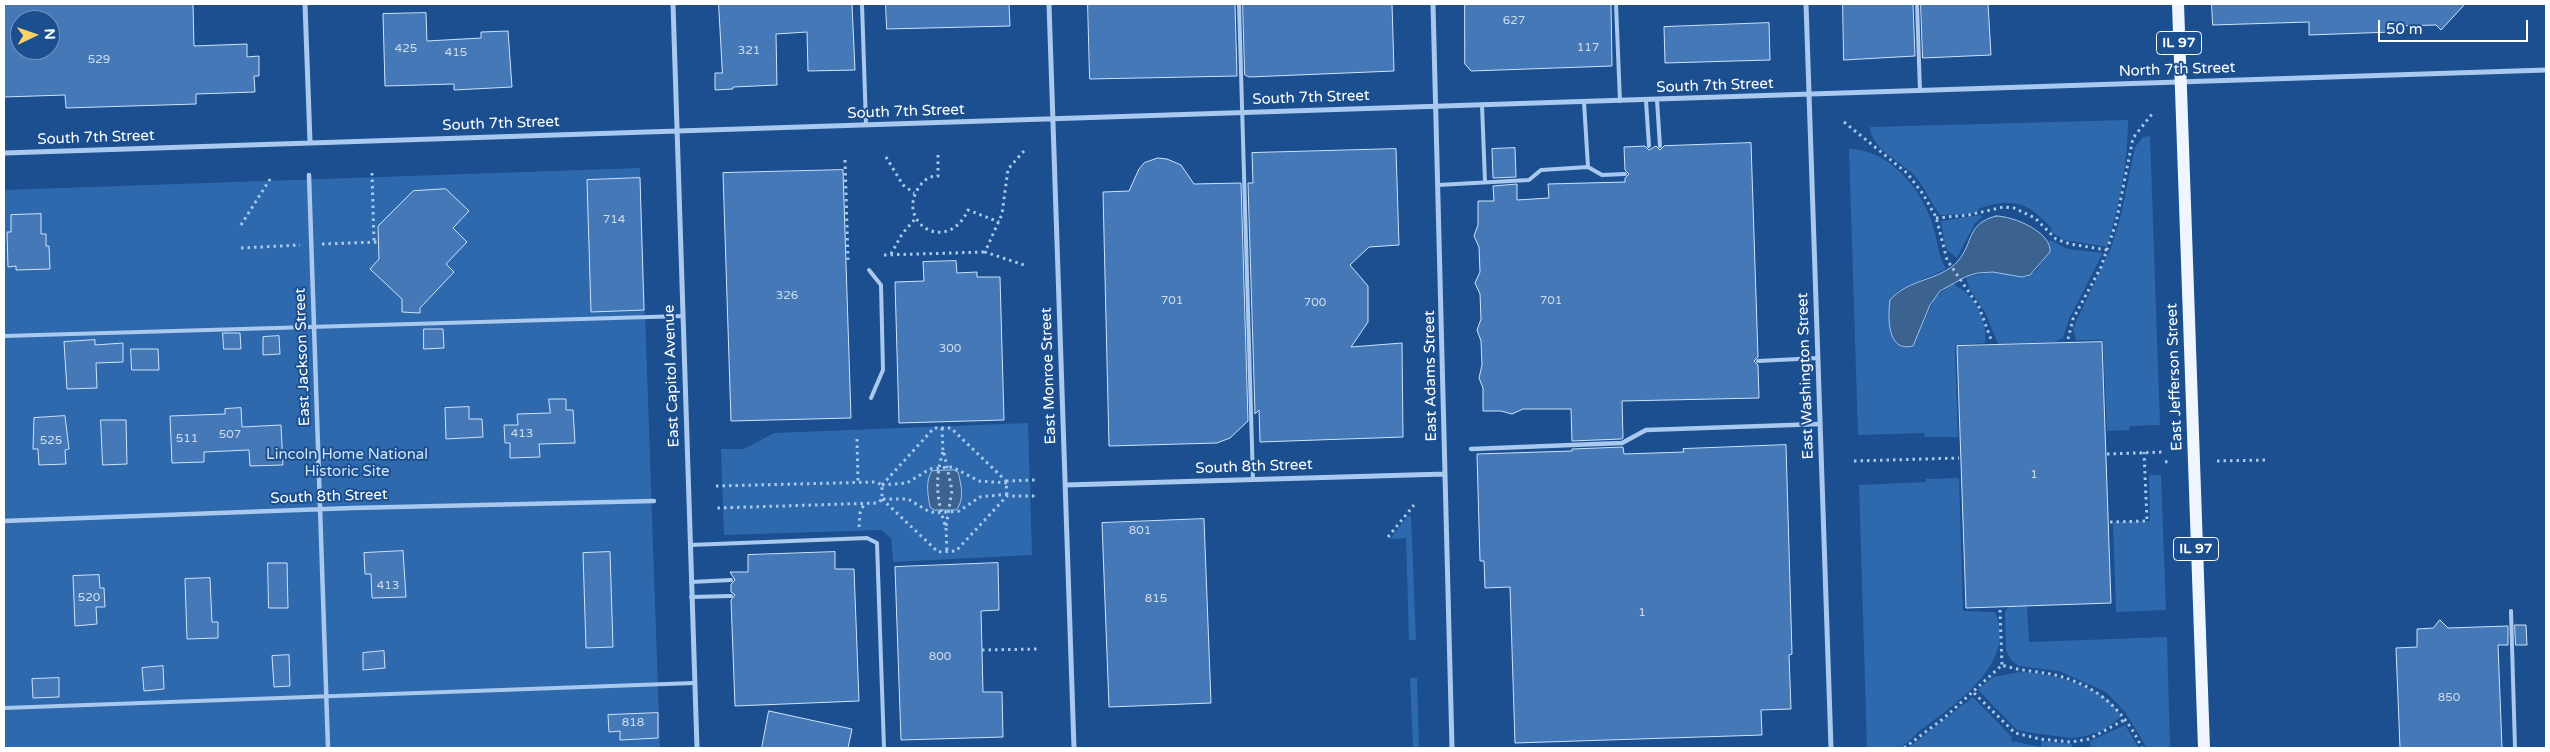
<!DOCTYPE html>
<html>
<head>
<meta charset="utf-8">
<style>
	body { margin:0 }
	#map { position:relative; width:2550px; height:752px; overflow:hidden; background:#1b4f8f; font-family:"Varela Round",sans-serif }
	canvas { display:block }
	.frame { position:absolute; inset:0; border:5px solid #fff; pointer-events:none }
	.north { position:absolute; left:10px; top:10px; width:50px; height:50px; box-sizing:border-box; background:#1b4f8f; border:1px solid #7695bc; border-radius:50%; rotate:87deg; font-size:14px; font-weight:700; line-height:20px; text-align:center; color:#fff }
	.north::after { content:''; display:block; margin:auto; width:18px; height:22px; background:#ffd166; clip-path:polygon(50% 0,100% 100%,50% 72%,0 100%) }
	.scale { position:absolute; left:2378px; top:20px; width:150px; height:22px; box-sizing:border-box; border:2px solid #fff; border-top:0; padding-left:6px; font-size:15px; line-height:18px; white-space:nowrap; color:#fff; -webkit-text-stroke:4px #1b4f8f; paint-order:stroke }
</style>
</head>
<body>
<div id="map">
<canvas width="2550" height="752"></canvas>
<div class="frame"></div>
<div class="north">N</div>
<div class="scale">50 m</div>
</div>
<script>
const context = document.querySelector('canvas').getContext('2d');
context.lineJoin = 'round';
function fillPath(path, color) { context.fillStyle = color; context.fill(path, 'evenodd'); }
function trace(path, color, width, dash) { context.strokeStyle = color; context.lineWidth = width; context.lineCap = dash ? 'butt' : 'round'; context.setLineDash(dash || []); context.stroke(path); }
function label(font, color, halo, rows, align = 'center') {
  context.font = font + ' "Varela Round",sans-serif'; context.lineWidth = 4; context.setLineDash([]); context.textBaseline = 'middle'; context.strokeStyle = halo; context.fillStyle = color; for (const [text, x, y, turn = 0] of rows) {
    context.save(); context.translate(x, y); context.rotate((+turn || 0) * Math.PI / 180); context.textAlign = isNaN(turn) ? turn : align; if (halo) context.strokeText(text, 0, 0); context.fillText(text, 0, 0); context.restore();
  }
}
const green = new Path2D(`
	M2128,120c0,44 -9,85 -21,127l-43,-7 -14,-9 2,-2c-24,-27 -39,-32 -74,-20v3l-9,2 -29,1c-10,-13 -15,-28 -26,-40 -15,-15 -43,-26 -44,-48z
	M2150,136l10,289 -30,1 -1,4 -22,1 -4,-91h-27l-3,-12 38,-80 10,-33 14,-68 8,-10z
	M1849,149c41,0 75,42 85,80 4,14 4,27 12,40l-47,21 -9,9c-2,18 -4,50 23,46l22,-47 18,-15c4,4 6,4 10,7 15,12 25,36 22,53l-30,2 3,92h-33l-1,-4 -66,2z
	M640,168l20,580h-656v-558z
	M1981,215l1,2 -7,6 -18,35 -9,-7 -3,-6 -4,-24z
	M2050,240l18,9 35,4 -34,66 -6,19 -8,4 -57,2 -13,-32 -16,-24 -3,-11 27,-5 34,5 9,-6 14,-19 -2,-10z
	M1028,423l4,132 -139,7 -2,-24 -10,-8 -157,5 -3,-86h23l30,-16z
	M2149,475h12l5,135 -50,2 -3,-90 37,-1z
	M1959,478l4,133 32,1c22,50 -37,90 -70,115 -8,5 -19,19 -27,21 -8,3 -22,0 -31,0l-8,-263 67,-3v-3z
	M1408,516h3l5,124h-7l-3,-102 -16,1z
	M2027,606l2,36 138,-5 3,111h-23l-22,-36 -19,-20 -47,-21 -40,-5 -8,-6 -5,-10 -1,-37 3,-6z
	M2020,672c30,1 89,14 101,45l-18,13 -17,6 -15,2 -39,-5 -15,-3 -39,-40 15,-13z
	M1410,678h7l2,70h-6z
	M1973,697l39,40 -1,4 30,6 1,-6 30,3 1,4h-165z
	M2125,725l14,23h-56l8,-1 -1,-6z`);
const water = new Path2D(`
	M1996,216c17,0 56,16 54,36l-20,23 -8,2 -29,-5 -15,1 -11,3 -27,15 -10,14 -17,41c-27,7 -25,-31 -23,-46 17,-21 50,-19 68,-39 16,-19 8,-37 38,-45z
	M954,470l4,2c3,12 7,28 -2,38h-22l-4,-3c-2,-11 -5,-27 2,-36z`);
const building = new Path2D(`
	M4,4h189l1,42 53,-2v13l12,-1v20h-5l1,16 -59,2v10l-130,4 -1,-13 -61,2zM20,20h30v30h-30z
	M719,4h133l3,66 -47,1 -1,-39 -31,2 1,51 -44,2v2l-18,1v-17h7z
	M886,4h123l1,22 -123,3z
	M1088,4h147l2,72 -147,3z
	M1243,4h149l2,67 -145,6 -4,-2z
	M1465,4h146l1,62 -141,5 -6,-7z
	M1843,4h70l2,52 -71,4z
	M1921,4h67l3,51 -68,3z
	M2212,4h253l-24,26 -5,-5 -45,1 1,6 -83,3v-13l-96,3z
	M426,13l1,28 54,-3v-6l27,-1 4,56 -58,3v-6l-69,2 -2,-72z
	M1769,23l1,37 -105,3 -1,-36z
	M1751,143l7,214 -4,4 4,4 1,33 -137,3 1,37 -2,1 -49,2 -1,-32h-48l-11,5 -11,-3h-18v-23l-4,-10 3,-13 -1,-24 -4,-11 4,-11 -1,-25 -5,-11 5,-11 -1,-25 -5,-11 4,-11v-24h16l-1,-15 24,-2v16l32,-2 -1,-14 77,-2v-4l4,-4 -4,-4 -1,-23 21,-1 4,4 7,-4 4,4 4,-4z
	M1515,148l1,29 -23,1 -1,-29z
	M1396,149l3,96 -30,2 -19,18 18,21v36l-17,25 51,-4 1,94 -143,5 -1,-32 -4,4 -7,-231h5l-1,-30z
	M1158,158l9,1 14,6 13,19 47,-1 7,238 -18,17 -13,5 -108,3 -6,-254 26,-1 10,-22 5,-6z
	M843,170l8,248 -120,3 -8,-248z
	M640,178l4,132 -53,2 -4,-132z
	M446,189l23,22 -16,17 14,14 -21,22 8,8 -34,36v5l-18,-1v-13l-32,-30 9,-10 -1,-33 35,-35z
	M41,214v20h5v12h3l1,23 -34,1v-4l-8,1 -1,-35h4v-17z
	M956,261l1,12 20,-1v5h23l4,143 -105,3 -4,-141 29,-1 -1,-19z
	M424,329h19l1,19 -20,1z
	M223,333h17l1,16h-17z
	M279,336l1,18 -17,1v-18z
	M95,340v5l28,-2v19l-27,1 1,25 -30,1 -3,-47z
	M2102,342l9,261 -145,5 -9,-262z
	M131,349h27l1,21h-27z
	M549,399h17v11h7l2,33 -36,1 1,13 -30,1v-15h-5l-1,-18h14l-1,-11 33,-1z
	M469,407v12h13l1,18 -37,2 -1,-31z
	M241,408l1,19 39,-2 2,40 -33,1 -1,-16 -45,2v10l-32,1 -2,-47 55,-2v-5z
	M65,416l4,33 -4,1 1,14 -27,1 -1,-16h-5l1,-31z
	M101,420h25l1,44 -24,1z
	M1786,445l6,209 -3,1 2,54 -30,1 1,25 -247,8 -5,-156 -25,1 -1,-27h-4l-3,-107 95,-3v-2l51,-2 1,7 60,-2 -1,-3z
	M1204,519l7,184 -102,4 -7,-184z
	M403,551l3,46 -34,1 -1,-24h-6l-1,-21z
	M610,552l3,95 -27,1 -3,-95z
	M835,552v17h19l5,132 -124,5 -4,-106 4,-5 -4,-3v-8l4,-4 -5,-8h18v-17z
	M268,563h19l1,45h-19z
	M998,563l1,47 -18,1 1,39 1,42h19l1,45 -102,3 -6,-173z
	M99,575l1,13h4l1,19h-9l1,17 -22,2 -2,-50z
	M210,578l2,44h6v16l-31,1 -2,-60z
	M2440,620l8,8 60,-2v19h-10l4,103h-102l-4,-100 21,-1v-18l16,-1z
	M2515,625h11l1,20h-11z
	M384,651l1,17 -22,2v-17z
	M289,655l1,31 -16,1 -2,-31z
	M163,666l1,23 -20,2 -2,-23z
	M59,678v19l-26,1 -1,-19z
	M769,711l83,18 -4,19h-86z
	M658,713v25l-38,2v-9l-11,1 -1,-17z`);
const path = new Path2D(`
	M1844,122l63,51 16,21 13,23 11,43 32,47 13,35
	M1024,151l-16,18 -6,45 -17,38 42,14
	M938,155v21c-9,0 -14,4 -19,11 -24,35 28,69 49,23l31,12
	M886,157l17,28 11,8
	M845,160l3,100
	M372,173l2,69
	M1936,218l33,-3 34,-8 11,1 21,10 21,21 14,5 37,6
	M241,225l31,-49
	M322,244l56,-2
	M241,248l59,-3
	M891,254l11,-20 13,-15
	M884,255l101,-3
	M2068,339l5,-20 28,-52 15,-44 17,-85 19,-24
	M942,428l1,24
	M857,439l1,43
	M2107,454l58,-2
	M1854,461l105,-3
	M2217,461l51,-1
	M2165,462l6,-1
	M1006,481l29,-1
	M882,485l52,-57h17l55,53 1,15
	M882,485l25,-2 23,-14 22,-2 27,14 28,2
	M716,486l160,-4 6,3v14l-4,4 -161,5
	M882,499l56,53 18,-1 51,-55h28
	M883,499h25l20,12 8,2 23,-2 21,-14 27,-3
	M2110,522l37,-1 -3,-69
	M859,527l1,-14 4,-9
	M946,528l1,24
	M1388,537l26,-32
	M2000,610l2,55
	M982,650l57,-1
	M1974,693l41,40 25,6 31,3 18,-3 37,-20
	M1904,748l40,-30 58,-53c17,6 35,6 53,10 42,10 69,35 87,73`);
const service = new Path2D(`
	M862,4l4,121
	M1239,4l14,476
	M1616,4l4,97
	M1917,4l3,87
	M1657,100l3,46
	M1646,101l3,45
	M1584,102l4,65
	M1482,105l3,77
	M1438,185l91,-5 12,-10 47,-3 14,8 23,-1
	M869,270l12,15 2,85 -12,28
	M4,336l679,-20
	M1758,361l60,-3
	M690,545l177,-7 10,5 7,205
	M691,582l40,-2
	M691,597l40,-1
	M2511,611l4,137
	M4,708l690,-25`);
const pedestrian = new Path2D(`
	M309,175l19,573
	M1471,449l151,-6 24,-13 174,-6
	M4,521l348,-13 302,-7`);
const minor = new Path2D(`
	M305,4l5,138
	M673,4l24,744
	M1049,4l25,744
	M1433,4l19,744
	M1806,4l25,744
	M4,153l2542,-83
	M1065,485l380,-11`);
const primary = new Path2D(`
	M2178,4l26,744`);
const pathBridge = new Path2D(`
	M943,452c-9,28 -6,49 3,76
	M944,453l8,37 -6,37`);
const numberNames = [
	["627",1514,21],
	["117",1588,48],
	["425",406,49],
	["321",749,51],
	["415",456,53],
	["529",99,60],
	["714",614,220],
	["326",787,296],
	["701",1172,301],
	["701",1551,301],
	["700",1315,303],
	["300",950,349],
	["413",522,434],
	["507",230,435],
	["511",187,439],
	["525",51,441],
	["1",2034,475],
	["801",1140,531],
	["413",388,586],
	["520",89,598],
	["815",1156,599],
	["1",1642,613],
	["800",940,657],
	["850",2449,698],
	["818",633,723]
];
const shields = [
	[2179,43,45],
	[2196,549,45]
];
const shieldNames = [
	["IL 97",2179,43],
	["IL 97",2196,549]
];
const streetNames = [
	["North 7th Street",2177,70,-2],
	["South 7th Street",1715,86,-2],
	["South 7th Street",1311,98,-2],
	["South 7th Street",906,112,-2],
	["South 7th Street",501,124,-2],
	["South 7th Street",96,138,-2],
	["East Jackson Street",303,357,-92],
	["East Capitol Avenue",672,376,-92],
	["East Monroe Street",1049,376,-92],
	["East Adams Street",1431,376,-91],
	["East Washington Street",1806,376,-92],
	["East Jefferson Street",2175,377,-92],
	["South 8th Street",1254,467,-2],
	["South 8th Street",329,497,-2]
];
const parkNames = [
	["Lincoln Home National",347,455],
	["Historic Site",347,472]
];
fillPath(green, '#2e69ad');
fillPath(water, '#3c6290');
trace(water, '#9cc4f0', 1);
fillPath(building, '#4478b7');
trace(building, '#cfe3fa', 1);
trace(path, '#a9c9ee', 3, [2.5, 4]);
trace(service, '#a9c9ee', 4);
trace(pedestrian, '#a9c9ee', 4.5);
trace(minor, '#a9c9ee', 5);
trace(primary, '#f0f6ff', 12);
trace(pathBridge, '#a9c9ee', 3, [2.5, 4]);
label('12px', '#d0dded', null, numberNames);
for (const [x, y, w] of shields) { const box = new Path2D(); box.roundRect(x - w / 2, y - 11.5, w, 23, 4); context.fillStyle = '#1b4f8f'; context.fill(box); trace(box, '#fff', 1); }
label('bold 14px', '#fff', null, shieldNames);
label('15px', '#fff', '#1b4f8f', streetNames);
label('15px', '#cfe3fa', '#1b4f8f', parkNames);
</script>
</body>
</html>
